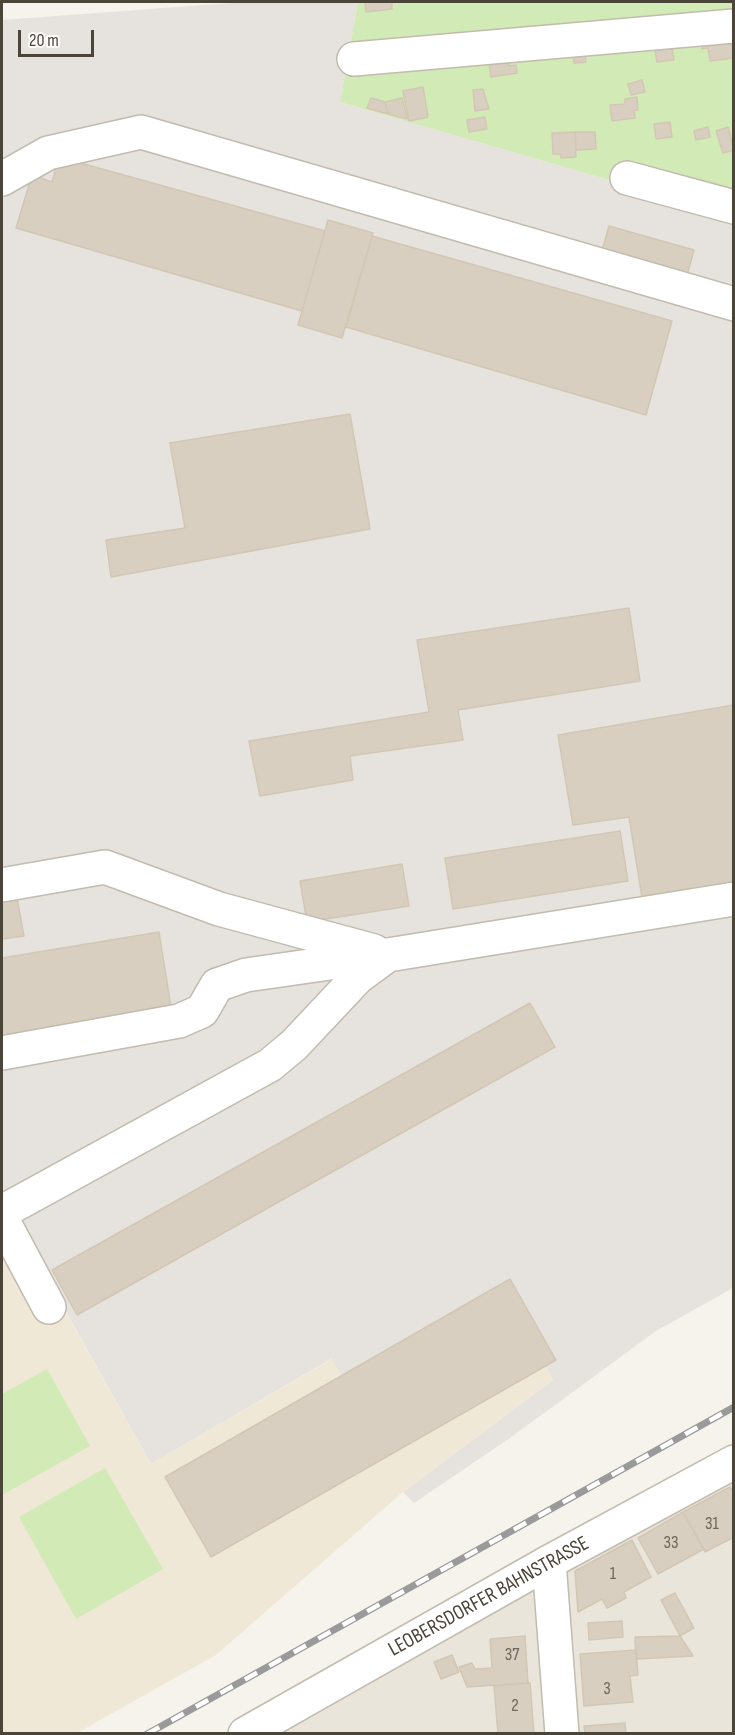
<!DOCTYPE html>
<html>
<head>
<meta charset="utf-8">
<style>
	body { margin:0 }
	#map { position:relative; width:735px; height:1735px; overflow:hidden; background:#f6f3ec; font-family:"Sofia Sans Condensed",sans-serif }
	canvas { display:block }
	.frame { position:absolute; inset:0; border:3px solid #4b4439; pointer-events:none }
	.scale { position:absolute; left:18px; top:30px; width:76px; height:27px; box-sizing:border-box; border:3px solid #4b4439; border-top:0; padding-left:8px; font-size:18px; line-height:21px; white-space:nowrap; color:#4b4439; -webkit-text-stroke:4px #fff; paint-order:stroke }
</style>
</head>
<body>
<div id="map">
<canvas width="735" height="1735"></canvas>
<div class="frame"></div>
<div class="scale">20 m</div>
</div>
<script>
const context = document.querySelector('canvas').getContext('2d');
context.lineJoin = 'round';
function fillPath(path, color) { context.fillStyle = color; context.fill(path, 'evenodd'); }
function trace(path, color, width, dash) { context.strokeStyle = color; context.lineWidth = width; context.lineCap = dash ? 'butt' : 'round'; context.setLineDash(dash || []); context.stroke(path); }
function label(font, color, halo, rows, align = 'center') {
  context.font = font + ' "Sofia Sans Condensed",sans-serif'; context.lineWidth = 6; context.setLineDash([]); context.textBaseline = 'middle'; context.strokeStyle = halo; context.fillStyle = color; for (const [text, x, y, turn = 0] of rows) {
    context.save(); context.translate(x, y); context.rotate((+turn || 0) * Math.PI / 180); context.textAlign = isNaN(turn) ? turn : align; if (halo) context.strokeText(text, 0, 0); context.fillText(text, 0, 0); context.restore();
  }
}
const residential = new Path2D(`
	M733,1465v268l-486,1z`);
const industrial = new Path2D(`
	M244,2h114l-18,100 393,114v1072l-77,43 -146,107 -96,65 -11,-11 150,-112 -8,-14 -204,10 -10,-17 -180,105 -138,-247 -11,6v-1203z`);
const education = new Path2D(`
	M12,1217l139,247 181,-105 10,17 168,-97 46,81 -11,6 8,14 -150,112 -187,163 -139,78 -75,1v-511z`);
const green = new Path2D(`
	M358,2h375v214l-393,-114z
	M47,1369l43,77 -88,49v-101z
	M105,1468l58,101 -87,50 -57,-102z`);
const building = new Path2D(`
	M365,2h27v7l-26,3z
	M734,33v25l-24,3 -2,-13 -6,1 -2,-14z
	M670,37l4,23 -17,2 -4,-23z
	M583,42l3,20 -12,1 -2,-19z
	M507,60l2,6 7,-1 1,8 -26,4 -2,-14z
	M642,80l3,12 -14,3 -3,-11z
	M423,87l5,30 -19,4 -6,-30z
	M483,89l6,20 -14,2 -2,-21z
	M637,97l1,13h-4l1,8 -23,3 -2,-16 15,-1v-5z
	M371,98l14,4 3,12 -21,-6z
	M402,98l5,21 -19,-5 -3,-12z
	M485,117l2,12 -18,3 -2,-12z
	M670,122l2,15 -16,2 -2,-15z
	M708,127l2,10 -14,3 -2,-9z
	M728,127l6,23 -11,3 -7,-22z
	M575,132l1,25 -15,1v-4h-8l-1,-21z
	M575,132h20l1,17 -20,1z
	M59,157l266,74 -23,80 -286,-83 16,-53 20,7z
	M328,220l45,13 -31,105 -44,-13z
	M609,226l85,24 -7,26 -85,-25z
	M372,236l300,85 -26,94 -300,-88z
	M350,414l20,115 -259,48 -5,-37 79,-12 -15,-85z
	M629,608l11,73 -182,29 5,30 -113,16 3,24 -93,16 -11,-55 180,-29 -12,-72z
	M734,705v184l-91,15 -14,-87 -56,8 -15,-90z
	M620,831l8,50 -175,28 -8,-51z
	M402,864l7,42 -102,16 -7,-41z
	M17,898l7,38 -22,3v-39z
	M159,932l13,81 -170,28v-83z
	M530,1003l25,44 -478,268 -25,-45z
	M510,1279l46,81 -345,197 -46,-80z
	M730,1487l4,6v44l-29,15 -22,-40z
	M683,1512l21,37 -46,25 -20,-36z
	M632,1540l19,37 -27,15 2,6 -19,10 -5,-9 -24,13 -3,-41z
	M675,1593l19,35 -14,8 -19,-36z
	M622,1621l1,16 -34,3 -1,-17z
	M525,1636l3,47 -61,4 -8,-20 13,-4 3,6 17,-1 -2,-29z
	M680,1636l13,20 -57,3 -1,-22z
	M636,1650l2,25 -8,1 3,26 -49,4 -4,-52z
	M452,1655l7,17 -18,7 -7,-17z
	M530,1683l4,51h-36l-4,-48z
	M625,1723l1,11h-41l-1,-8z`);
const minor = new Path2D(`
	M354,59l380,-33
	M627,178l107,29
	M2,179l46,-26 93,-21 593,172
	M2,885l103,-18 114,42 155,42
	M2,1053l177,-32 23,-10 15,-26 29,-10 140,-20
	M2,1212l268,-147 24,-20 64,-68 30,-22 346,-56
	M2,1219l47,88
	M549,1562l13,172
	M245,1734l304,-172 185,-100`);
const rail = new Path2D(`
	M147,1734l587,-327`);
const numberNames = [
	["31",712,1524],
	["33",671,1543],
	["1",613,1574],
	["37",512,1655],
	["3",607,1689],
	["2",515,1706]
];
const streetNames = [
	["LEOBERSDORFER BAHNSTRASSE",489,1597,-29]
];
fillPath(residential, '#eae5da');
fillPath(industrial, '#e6e2dd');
fillPath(education, '#efe8d6');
fillPath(green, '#d2eab5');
fillPath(building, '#d8cfc1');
trace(building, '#d3c7b4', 1.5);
trace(minor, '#c2bbae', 36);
trace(minor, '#fff', 33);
trace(rail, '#9a9a9a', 7);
trace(rail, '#fff', 4.5, [14]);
label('18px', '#6e675b', null, numberNames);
label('21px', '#4b4439', '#fff', streetNames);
</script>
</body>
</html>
